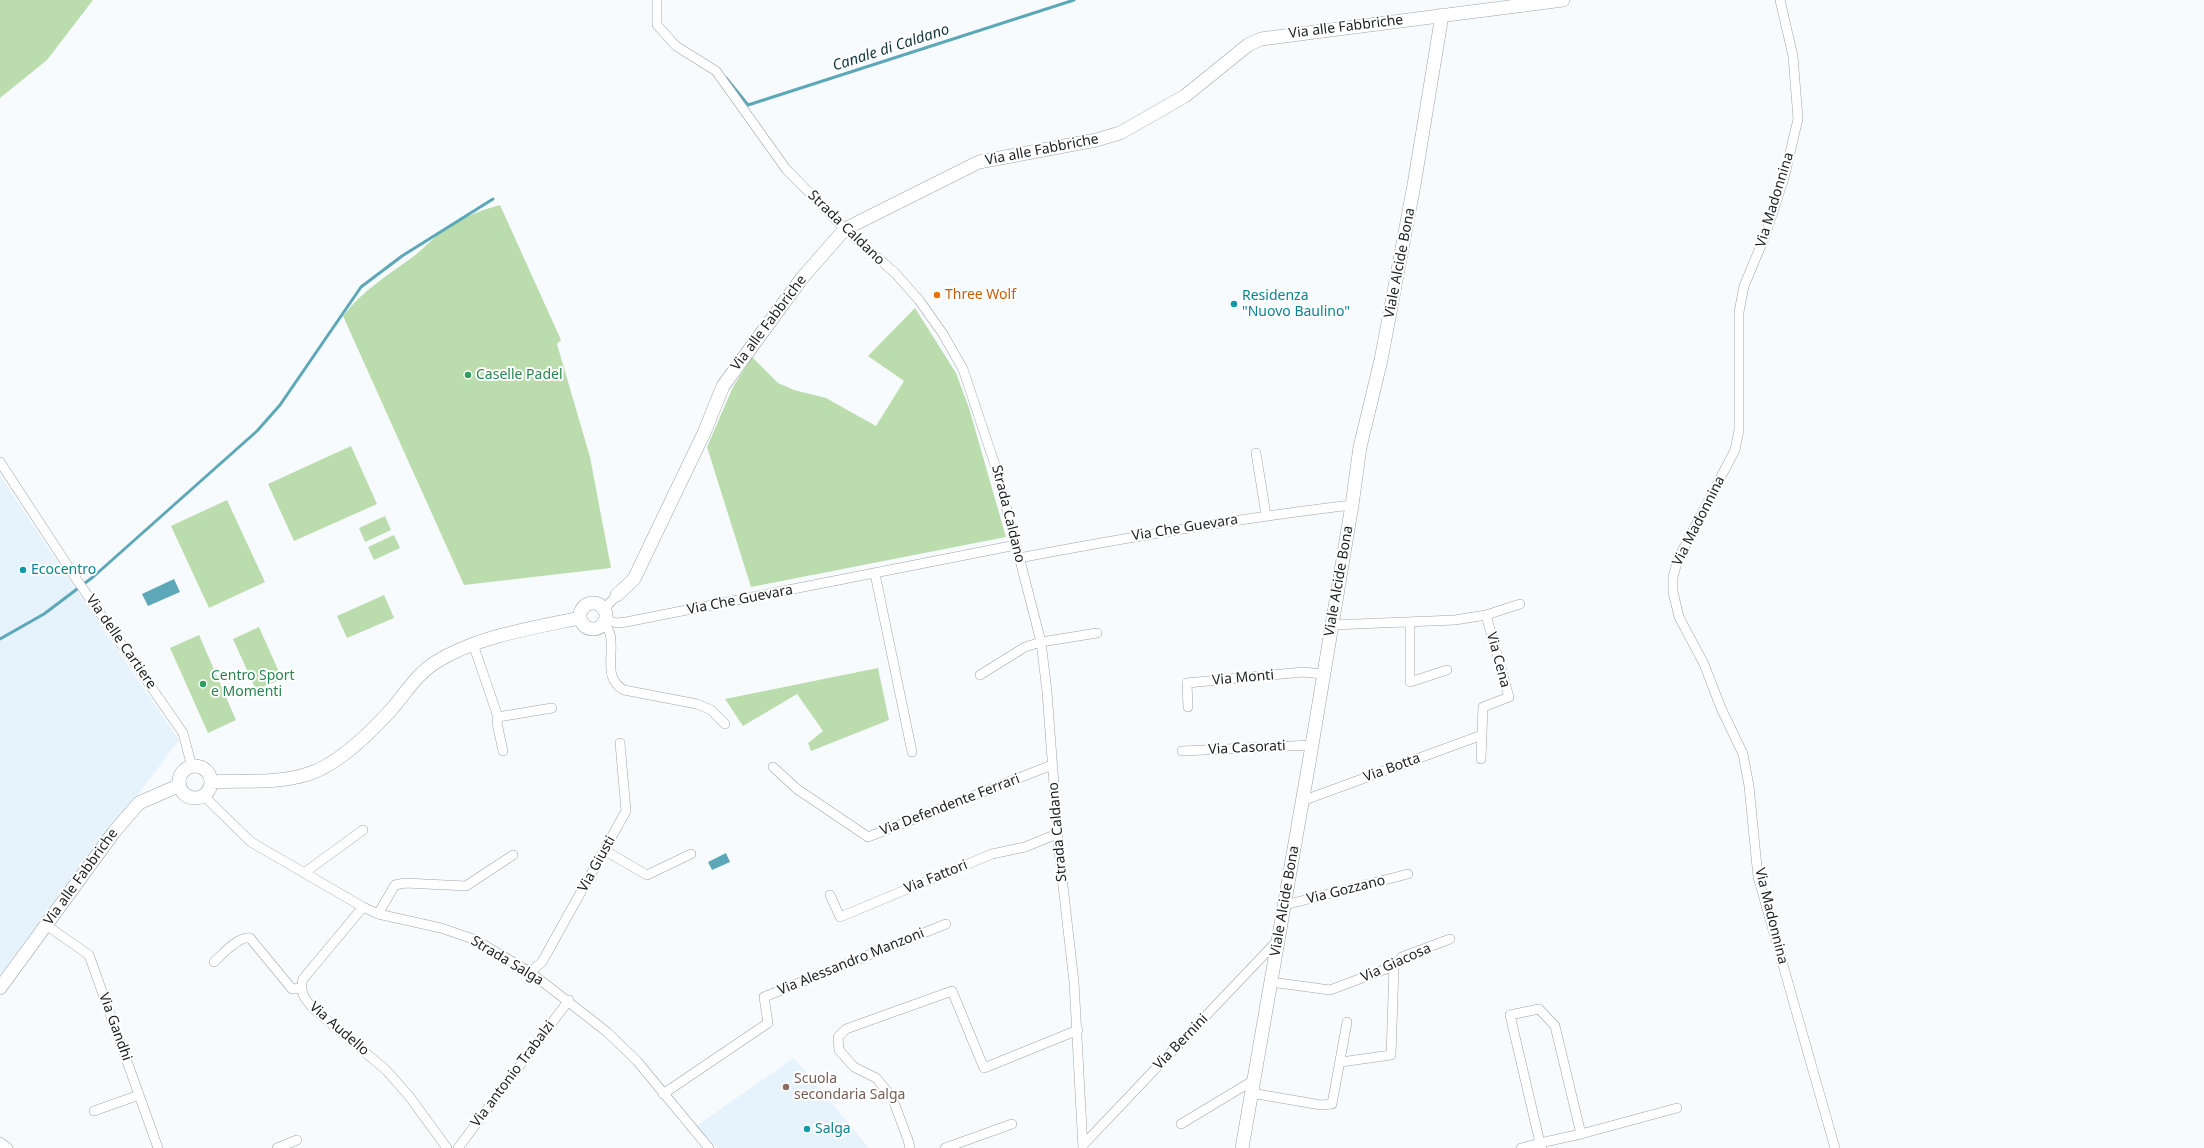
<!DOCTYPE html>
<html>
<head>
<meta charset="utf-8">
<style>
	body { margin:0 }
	canvas { display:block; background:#f7fbfe }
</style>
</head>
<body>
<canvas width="2204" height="1148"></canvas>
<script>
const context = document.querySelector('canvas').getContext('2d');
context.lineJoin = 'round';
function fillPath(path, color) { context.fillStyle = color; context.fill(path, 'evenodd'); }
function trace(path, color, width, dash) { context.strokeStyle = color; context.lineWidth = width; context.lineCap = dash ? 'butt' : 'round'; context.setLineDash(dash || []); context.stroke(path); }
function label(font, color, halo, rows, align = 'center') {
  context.font = font + ' "Noto Sans",sans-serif'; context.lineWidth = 4; context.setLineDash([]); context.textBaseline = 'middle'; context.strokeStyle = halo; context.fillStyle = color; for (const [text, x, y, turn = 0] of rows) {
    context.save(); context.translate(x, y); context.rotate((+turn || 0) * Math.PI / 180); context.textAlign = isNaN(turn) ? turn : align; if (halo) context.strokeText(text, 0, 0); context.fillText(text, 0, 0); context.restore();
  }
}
const built = new Path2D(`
	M0,475l46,70 133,195 -179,238z
	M794,1058l75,90h-152l-21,-22z`);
const green = new Path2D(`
	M0,0h93l-46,60 -47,38z
	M500,205l61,135 -4,4 33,113 21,111 -147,17 -121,-269c20,-26 45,-41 71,-60 12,-9 22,-22 35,-30 16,-10 33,-16 51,-21z
	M915,308l41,65 13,35 37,129 -255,50 -44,-140 26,-60 19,-30 26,26 16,7 32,8 50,28 28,-45 -36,-25z
	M351,446l26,58 -83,37 -26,-57z
	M227,500l38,82 -56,26 -38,-82z
	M385,516l6,14 -26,12 -6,-14z
	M394,535l6,13 -26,12 -6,-13z
	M384,595l10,23 -47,20 -10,-22z
	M259,627l23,52 -26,11 -23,-51z
	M199,635l37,85 -28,13 -38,-85z
	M878,668l11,52 -78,31 -3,-8 15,-12 -26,-37 -54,32 -18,-27z`);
const water = new Path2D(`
	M174,579l6,13 -32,14 -6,-12z
	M726,853l4,9 -18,8 -4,-8z`);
const stream = new Path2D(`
	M726,78l22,27 326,-105
	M0,639l44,-25 49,-37 164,-146 23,-26 81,-118 41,-31 91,-57`);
const street = new Path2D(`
	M657,0v25l19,21 40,25 70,98 59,60 50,44 24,27 24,34 20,35 34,102 44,171 6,50 12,159 15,131 9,166
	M1780,0l13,56 5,63 -14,59 -19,58 -21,50 -5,26v118l-4,20 -57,109 -5,18v15l6,25 25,47 17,44 22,46 6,32 9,91 77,271
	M1256,453l10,62
	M0,462l77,118 106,153 9,34
	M1019,558c111,-21 221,-40 333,-53
	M875,574l37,178
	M604,609l13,-14
	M606,620l11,3 9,-1 390,-77
	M604,622c2,4 5,8 6,12 5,19 -8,44 14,56l73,14 14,6 14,14
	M1410,622v60l37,-12
	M1332,625l123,-5 31,-5 34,-11
	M473,644l25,73 -1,6 6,28
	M980,675l45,-28 16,-5 56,-9
	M1188,707l-1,-24 116,-11 20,2
	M498,717l54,-9
	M1182,751l130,-6
	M1481,759l2,-52 26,-10 -23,-82
	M773,767l24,22 71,48 184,-72
	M204,796l47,46 112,65 15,7 63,14 35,12 54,32 77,60 30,29 72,87
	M1302,801l180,-66
	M604,850l43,25 44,-21
	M304,873l59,-43
	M830,895l10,22 152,-63 33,-7 32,-13
	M1285,905l123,-31
	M363,907l-60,72c-4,13 2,21 11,30l72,61 23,26 38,52
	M378,914l17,-29 10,-2 61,3 47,-31
	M46,925l43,30 69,193
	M214,962c8,-7 24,-26 36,-24l42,51 9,-1
	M530,972l12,-10 84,-151 -6,-68
	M1271,982l59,8 64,-24 8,-9 48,-18
	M1539,1009l16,17 26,108 -41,9 -30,-128z
	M1341,1062l50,-7 3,-89
	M1251,1093l70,12 11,-1 15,-82
	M663,1094l105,-71 -4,-26 182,-73
	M94,1111l45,-16
	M1181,1124l73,-44
	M1581,1134l96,-26
	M0,1142l8,6
	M1083,1145l195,-205
	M277,1148l20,-8
	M458,1148l111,-148
	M910,1148l-2,-8 -16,-43 -16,-19 -22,-11 -15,-17 -1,-13 8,-8 106,-38 32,77 94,-38
	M945,1148l67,-24
	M1521,1148l19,-5 2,5`);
const secondary = new Path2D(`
	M617,595l17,-16 70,-146 19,-47 79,-108 43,-49 134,-67 117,-22 24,-7 65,-37 63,-51 13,-6 302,-39
	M580 616a13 13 0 1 1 26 0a13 13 0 1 1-26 0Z
	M179 782a16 16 0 1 1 32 0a16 16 0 1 1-32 0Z
	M211,782c31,-2 67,2 97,-8 29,-9 60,-39 81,-62 16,-17 26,-37 47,-50 42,-26 96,-34 144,-44
	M0,988l114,-156 25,-29 41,-18
	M1242,1148l68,-391 42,-252 8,-58 21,-87 33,-175 28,-170`);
const markers = [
	[937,295,4,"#e8710a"],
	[1234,304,4,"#0f9aa8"],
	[468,375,4,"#2e9e5b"],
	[23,570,4,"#0f9aa8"],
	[203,684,4,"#2e9e5b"],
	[786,1087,4,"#8d6e63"],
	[807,1129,4,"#0f9aa8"]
];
const streetNames = [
	["Via alle Fabbriche",1346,27,-7],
	["Via alle Fabbriche",1042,150,-11],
	["Via Madonnina",1775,200,-73],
	["Strada Caldano",846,228,44],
	["Viale Alcide Bona",1400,263,-79],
	["Via alle Fabbriche",769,323,-53],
	["Strada Caldano",1008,514,76],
	["Via Madonnina",1699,521,-63],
	["Via Che Guevara",1185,528,-9],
	["Viale Alcide Bona",1339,581,-80],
	["Via Che Guevara",740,600,-11],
	["Via delle Cartiere",121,642,55],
	["Via Cena",1498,660,75],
	["Via Monti",1243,678,-5],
	["Via Casorati",1247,748,-3],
	["Via Botta",1392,768,-20],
	["Via Defendente Ferrari",950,805,-21],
	["Strada Caldano",1058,832,-95],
	["Via Giusti",597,864,-61],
	["Via alle Fabbriche",81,877,-54],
	["Via Fattori",936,877,-22],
	["Via Gozzano",1346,890,-14],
	["Viale Alcide Bona",1285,901,-80],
	["Via Madonnina",1771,916,76],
	["Strada Salga",507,961,31],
	["Via Alessandro Manzoni",851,962,-22],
	["Via Giacosa",1396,963,-24],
	["Via Gandhi",115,1027,70],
	["Via Audello",339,1029,41],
	["Via Bernini",1181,1042,-46],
	["Via antonio Trabalzi",513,1074,-53]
];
const foodNames = [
	["Three Wolf",945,295]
];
const cultureNames = [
	["Residenza",1242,296],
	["\"Nuovo Baulino\"",1242,312],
	["Ecocentro",31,570],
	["Salga",815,1129]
];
const leisureNames = [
	["Caselle Padel",476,375],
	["Centro Sport",211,676],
	["e Momenti",211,692]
];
const educationNames = [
	["Scuola",794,1079],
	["secondaria Salga",794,1095]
];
const waterNames = [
	["Canale di Caldano",891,48,-18]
];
fillPath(built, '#e7f3fc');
fillPath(green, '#bbdcad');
fillPath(water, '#5ca8b8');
trace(stream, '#5ca8b8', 3);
trace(street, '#9fa4a8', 10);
trace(secondary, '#9fa4a8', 14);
trace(street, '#fff', 9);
trace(secondary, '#fff', 13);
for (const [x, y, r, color] of markers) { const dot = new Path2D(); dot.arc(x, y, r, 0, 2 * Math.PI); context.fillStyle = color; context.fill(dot); trace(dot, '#fff', 1.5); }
label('14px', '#1d1e20', '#fff', streetNames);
label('14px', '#c56008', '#fff', foodNames, 'left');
label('14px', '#0d838f', '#fff', cultureNames, 'left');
label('14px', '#27864d', '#fff', leisureNames, 'left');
label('14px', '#785e54', '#fff', educationNames, 'left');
label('italic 15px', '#12373e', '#fff', waterNames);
</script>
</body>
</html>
